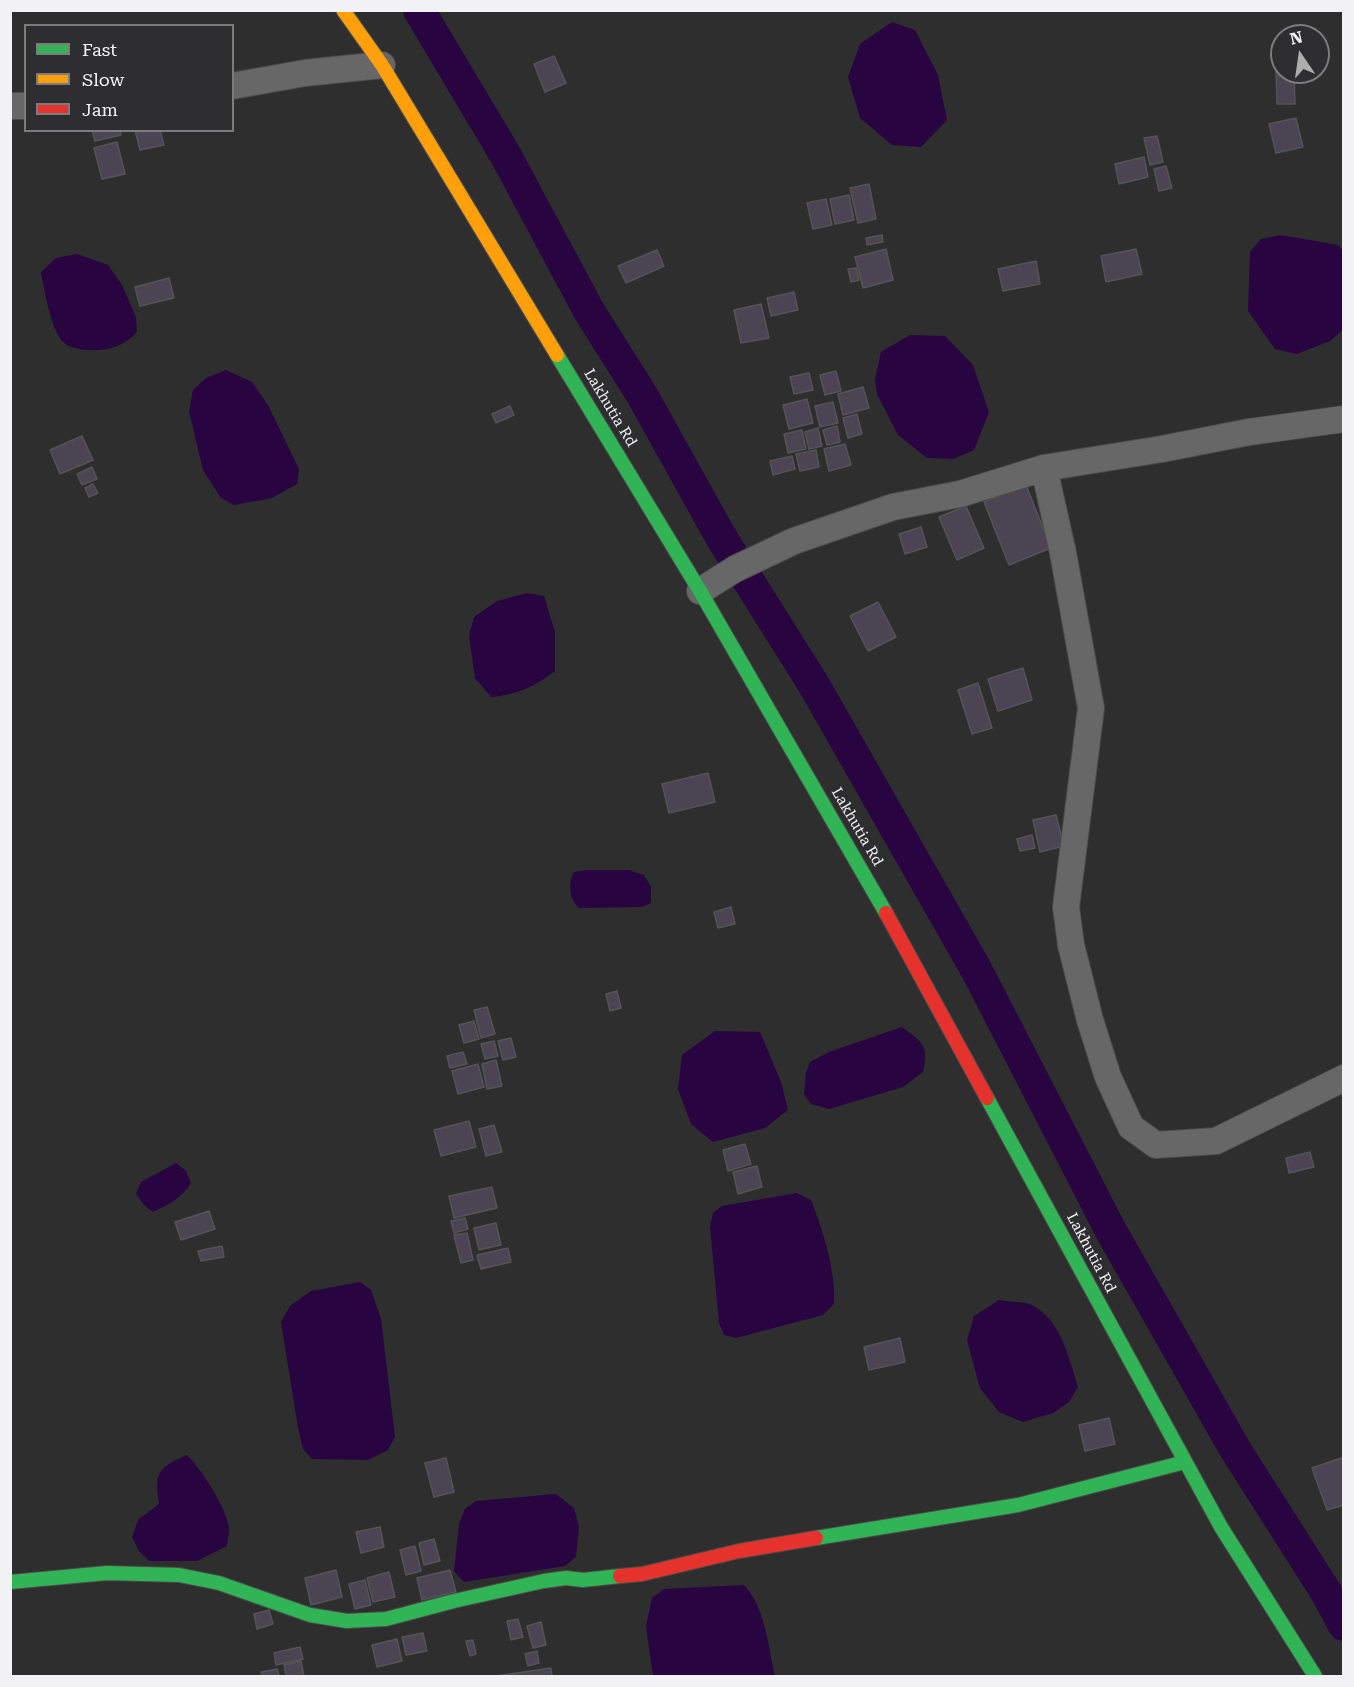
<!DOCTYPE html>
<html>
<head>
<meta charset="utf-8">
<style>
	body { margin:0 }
	#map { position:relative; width:1354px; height:1687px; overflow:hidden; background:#2e2e2f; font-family:"Roboto Serif",serif }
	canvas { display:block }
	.frame { position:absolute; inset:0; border:12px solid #f2f1f3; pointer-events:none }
	.legend { position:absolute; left:24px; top:24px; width:210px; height:108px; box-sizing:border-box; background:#2e2d30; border:2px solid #7c7b7e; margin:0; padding:8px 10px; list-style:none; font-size:18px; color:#f2f1f3 }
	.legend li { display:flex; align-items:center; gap:12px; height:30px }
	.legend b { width:30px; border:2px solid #7c7b7e }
	.north { position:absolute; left:1270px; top:24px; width:60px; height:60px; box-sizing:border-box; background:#2e2d30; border:2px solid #7c7b7e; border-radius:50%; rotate:347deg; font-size:16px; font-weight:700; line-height:24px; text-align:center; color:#f2f1f3 }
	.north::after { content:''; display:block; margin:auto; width:21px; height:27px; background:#adadae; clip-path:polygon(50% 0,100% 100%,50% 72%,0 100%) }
</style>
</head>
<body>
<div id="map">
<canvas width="1354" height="1687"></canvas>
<div class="frame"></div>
<ul class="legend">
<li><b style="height:8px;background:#30b455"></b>Fast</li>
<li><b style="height:8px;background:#ff9f0a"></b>Slow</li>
<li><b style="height:8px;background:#e5322d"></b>Jam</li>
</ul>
<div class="north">N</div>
</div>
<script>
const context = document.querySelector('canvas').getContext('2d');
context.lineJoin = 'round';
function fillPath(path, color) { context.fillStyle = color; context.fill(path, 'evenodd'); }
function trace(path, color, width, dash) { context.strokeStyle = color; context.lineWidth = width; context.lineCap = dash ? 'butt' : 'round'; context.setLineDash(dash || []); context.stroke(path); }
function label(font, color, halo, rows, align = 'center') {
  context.font = font + ' "Roboto Serif",serif'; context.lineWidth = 5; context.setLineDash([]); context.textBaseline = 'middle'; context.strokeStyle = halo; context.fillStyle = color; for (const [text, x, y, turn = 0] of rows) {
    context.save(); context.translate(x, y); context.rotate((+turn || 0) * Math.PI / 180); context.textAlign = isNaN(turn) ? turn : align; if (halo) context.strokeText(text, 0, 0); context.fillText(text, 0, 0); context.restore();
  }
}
const water = new Path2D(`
	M892,22l23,8 23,45 9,45 -26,27 -29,-2 -32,-27 -12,-41 12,-33z
	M1281,235l57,10 5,6v79l-13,11 -33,13 -22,-5 -27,-38 2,-59 11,-13z
	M77,254l31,11 14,20 14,32 1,15c-11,12 -25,18 -41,18 -10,0 -23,0 -32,-7 -13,-12 -20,-54 -23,-71l15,-14z
	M910,335l35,1 28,29 16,47 -15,38 -21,9 -26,-1 -29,-23 -21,-41 -2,-15 6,-27z
	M226,370l26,12 17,25 30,62 -2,15 -25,14 -38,7 -13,-7 -18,-28 -14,-59 4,-21 13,-12z
	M527,593l17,3 11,36v39c-19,15 -39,24 -64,26l-16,-19 -6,-42 5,-19 23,-16z
	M585,870h44l15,5 7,12v16l-10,4 -62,1c-10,-9 -11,-25 -5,-36z
	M902,1027c21,16 27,18 21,45l-20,15 -74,22 -18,-5 -7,-10 2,-21 4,-11 19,-10z
	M715,1031l45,1 21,50 7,28 -23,18 -52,14 -22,-18 -13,-35 4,-34z
	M176,1163l10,8 5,12c-8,14 -23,22 -38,29l-8,-6 -9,-12 5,-12z
	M797,1193l14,7c12,30 25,72 23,104l-11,11 -87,23 -12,-3 -5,-12 -9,-96 3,-14 9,-7z
	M360,1282l11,8 10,29 14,118 -7,13 -20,10 -56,-1 -9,-10 -5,-21 -17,-106 9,-16 21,-15z
	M999,1300c9,2 24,1 33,5 29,15 37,53 46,82l-9,15 -16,11 -30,9 -24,-10 -19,-24 -13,-48 7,-24z
	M187,1455c15,15 38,51 42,72 1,5 -2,13 -2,19l-30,15h-48l-10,-10 -7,-14 6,-17 21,-16c-5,-32 -1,-36 28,-49z
	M556,1494l18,14 5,19 -3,30 -11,9 -101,16 -10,-11 5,-47 6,-15 11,-8z
	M744,1585c22,23 24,62 31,91h-122l-7,-50 6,-28 12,-9z`);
const canal = new Path2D(`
	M419,10l87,146 83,155 53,84 79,142 93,148 163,286 134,260 124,218 91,143 18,33`);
const building = new Path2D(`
	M554,56l12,27 -21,9 -11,-28z
	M1276,69h6v3h12l1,32h-18z
	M1296,118l7,29 -27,6 -7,-29z
	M92,130h28l1,5 -26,6z
	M135,130h25l4,15 -24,5z
	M1157,136l6,26 -13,3 -6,-27z
	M117,142l8,32 -23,5 -8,-31z
	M1144,157l4,20 -29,7 -4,-20z
	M1166,166l6,22 -13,3 -5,-22z
	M869,184l7,35 -18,4 -8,-35z
	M849,195l5,25 -19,4 -5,-25z
	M826,199l6,26 -19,4 -6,-26z
	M882,235l1,7 -16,3 -1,-7z
	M886,249l7,31 -30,8 -8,-31z
	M1136,249l6,25 -36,8 -5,-26z
	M657,250l7,16 -38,17 -8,-17z
	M1036,261l4,23 -37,7 -5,-22z
	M856,268l3,12 -8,2 -3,-13z
	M169,278l5,20 -34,8 -5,-19z
	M794,292l4,18 -27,6 -4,-18z
	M761,304l8,34 -28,5 -7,-33z
	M836,371l5,20 -16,4 -5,-20z
	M809,373l4,17 -19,4 -4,-17z
	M863,387l6,21 -26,7 -5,-21z
	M807,399l6,24 -24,6 -6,-24z
	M833,402l5,21 -18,4 -5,-21z
	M510,406l4,9 -18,8 -4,-9z
	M857,414l5,20 -14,4 -5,-20z
	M837,426l3,16 -13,3 -4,-15z
	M818,428l4,18 -13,3 -4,-17z
	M802,430l4,19 -18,4 -4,-19z
	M82,436l11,24 -33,14 -10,-24z
	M845,444l6,21 -22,6 -5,-22z
	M816,450l3,17 -19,4 -4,-17z
	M792,456l3,13 -22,6 -3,-14z
	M92,467l5,12 -15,6 -5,-11z
	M93,484l5,9 -9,4 -4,-9z
	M1026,485l25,63 -42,17 -25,-63z
	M966,506l18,42 -27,12 -18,-43z
	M921,527l6,20 -22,7 -6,-20z
	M878,602l18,35 -28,14 -18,-35z
	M1023,668l9,32 -34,11 -10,-32z
	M978,683l14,45 -20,6 -14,-44z
	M708,773l7,29 -46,11 -7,-29z
	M1056,815l8,31 -24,6 -7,-32z
	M1032,835l3,13 -15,3 -3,-12z
	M731,907l4,17 -17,4 -4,-16z
	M617,991l4,17 -11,3 -4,-17z
	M487,1007l8,27 -14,4 -7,-28z
	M474,1021l5,18 -15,4 -5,-18z
	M511,1038l5,19 -13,3 -5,-19z
	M494,1041l4,15 -13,3 -4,-15z
	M463,1052l4,12 -17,4 -3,-12z
	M496,1060l6,26 -15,3 -5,-25z
	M478,1064l6,23 -26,7 -6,-23z
	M469,1121l7,26 -35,9 -7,-26z
	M494,1125l8,27 -16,4 -7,-27z
	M745,1144l6,20 -23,7 -5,-21z
	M1310,1152l4,15 -25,6 -3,-15z
	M757,1166l5,21 -24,7 -5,-22z
	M492,1187l5,21 -43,10 -5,-22z
	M209,1211l6,18 -34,11 -6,-18z
	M465,1218l3,11 -14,4 -3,-12z
	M496,1223l5,22 -22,5 -5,-22z
	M467,1233l6,27 -12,3 -7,-28z
	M222,1246l2,11 -23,4 -3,-10z
	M508,1248l3,14 -30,7 -4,-14z
	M900,1338l5,24 -36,8 -5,-23z
	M1109,1418l6,26 -30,7 -6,-26z
	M1344,1457v48l-17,5 -15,-42z
	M446,1458l8,34 -20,5 -9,-34z
	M380,1527l4,20 -23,6 -5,-21z
	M434,1539l6,22 -16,4 -5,-22z
	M415,1546l6,25 -15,4 -6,-25z
	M336,1570l6,27 -31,8 -6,-27z
	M450,1570l6,22 -34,8 -5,-22z
	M389,1572l6,25 -22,5 -6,-24z
	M365,1580l6,25 -16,4 -6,-25z
	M269,1610l4,14 -16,5 -3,-15z
	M518,1619l5,18 -12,3 -4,-19z
	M541,1622l5,23 -13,3 -6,-22z
	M423,1633l4,18 -21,4 -4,-18z
	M397,1639l5,22 -25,6 -5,-22z
	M473,1640l3,14 -6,2 -4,-15z
	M300,1647l3,12 -27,6 -2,-12z
	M537,1651l2,12 -11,3 -3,-12z
	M301,1661l3,15h-18l-2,-11z
	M551,1668l1,8h-56z
	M277,1669l2,7h-17l-1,-4z`);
const street = new Path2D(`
	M232,86l73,-13 77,-8
	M10,106h16
	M1044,468l19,85 28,155 -25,199 5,38 19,75 18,57 23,50 25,18 60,-4 128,-63
	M700,591l35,-22 59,-28 99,-34 67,-13 84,-26 118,-19 87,-17 95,-13`);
const fast = new Path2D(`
	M557,355l143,236 186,322
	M987,1098l234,429 94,149
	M816,1538l202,-33 167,-43
	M10,1582l97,-9 72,2 40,8 91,32 37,6 39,-2 68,-18 90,-20 22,-3 17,2 37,-4`);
const slow = new Path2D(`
	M343,10l39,55 175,290`);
const jam = new Path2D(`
	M886,913l101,185
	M620,1576l22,-2 97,-23 77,-13`);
const streetNames = [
	["Lakhutia Rd",610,408,59],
	["Lakhutia Rd",857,827,60],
	["Lakhutia Rd",1091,1253,62]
];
fillPath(water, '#280441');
trace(canal, '#280441', 32);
fillPath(building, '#4b4553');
trace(building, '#545456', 1.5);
trace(street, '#4b4b4c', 28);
trace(fast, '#4b4b4c', 16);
trace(slow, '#4b4b4c', 16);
trace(jam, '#4b4b4c', 16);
trace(street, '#676768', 26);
trace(fast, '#30b455', 14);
trace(slow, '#ff9f0a', 14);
trace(jam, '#e5322d', 14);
label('15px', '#f2f1f3', '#2e2d30', streetNames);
</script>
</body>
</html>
